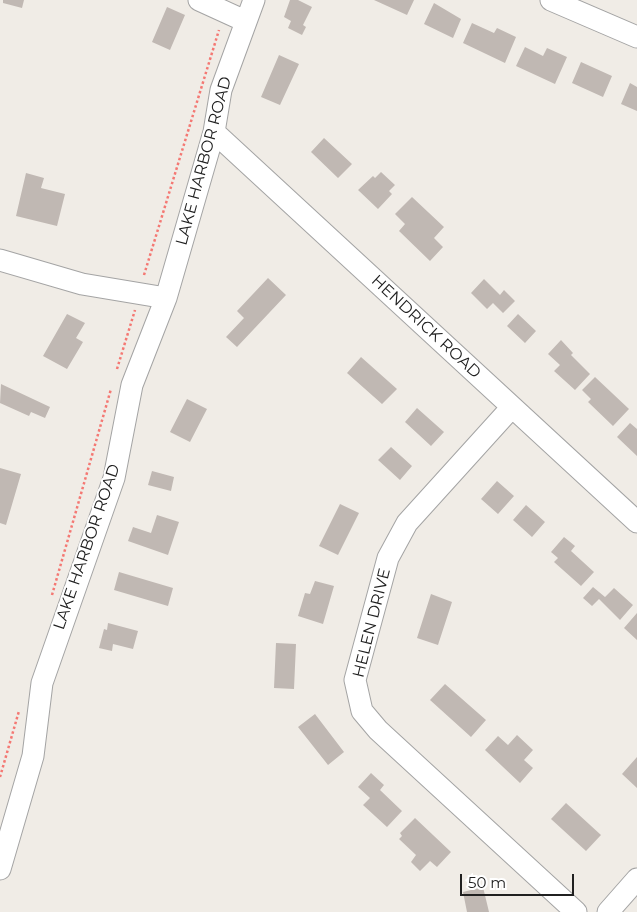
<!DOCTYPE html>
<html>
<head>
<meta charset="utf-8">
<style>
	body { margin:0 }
	#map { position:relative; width:637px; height:912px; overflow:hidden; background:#f0ece6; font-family:Montserrat,sans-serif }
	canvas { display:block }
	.scale { position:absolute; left:460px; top:874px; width:114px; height:22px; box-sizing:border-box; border:2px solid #202020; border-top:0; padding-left:6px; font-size:15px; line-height:18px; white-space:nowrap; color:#202020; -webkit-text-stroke:4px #fff; paint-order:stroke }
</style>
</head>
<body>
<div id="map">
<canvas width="637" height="912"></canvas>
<div class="scale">50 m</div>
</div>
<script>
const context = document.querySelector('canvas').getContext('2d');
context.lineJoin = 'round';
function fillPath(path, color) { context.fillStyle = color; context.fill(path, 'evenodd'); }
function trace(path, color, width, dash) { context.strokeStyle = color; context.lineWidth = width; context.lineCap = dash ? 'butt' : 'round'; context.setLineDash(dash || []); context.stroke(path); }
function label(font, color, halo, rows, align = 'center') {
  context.font = font + ' Montserrat,sans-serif'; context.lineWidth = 4; context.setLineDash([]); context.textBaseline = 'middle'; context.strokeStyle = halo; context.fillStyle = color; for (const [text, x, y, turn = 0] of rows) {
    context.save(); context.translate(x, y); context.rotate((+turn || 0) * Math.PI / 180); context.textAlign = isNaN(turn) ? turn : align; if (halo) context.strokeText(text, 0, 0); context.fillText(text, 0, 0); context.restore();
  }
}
const building = new Path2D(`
	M3,0h21l-2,8 -19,-5z
	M290,0h8l14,7 -9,18 3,2 -4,8 -14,-7 3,-7 -7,-4z
	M374,0h40l-7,15z
	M434,3l27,16 -8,19 -29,-14z
	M167,7l18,8 -15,35 -18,-8z
	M472,23l22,10 3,-5 19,9 -11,26 -42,-20z
	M525,47l18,9 4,-8 20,9 -12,27 -39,-18z
	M279,55l20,9 -19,41 -19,-8z
	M581,62l31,14 -9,21 -31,-14z
	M630,83l7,4v24l-16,-7z
	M324,138l28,26 -14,14 -27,-26z
	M381,172l14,13 -6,6 3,3 -14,15 -20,-19 15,-14 2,2z
	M26,173l18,5 -3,10 24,6 -8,32 -41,-10z
	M412,197l32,30 -10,11 9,9 -13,14 -31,-30 6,-7 -10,-10z
	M268,278l18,17 -49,52 -11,-10 18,-19 -7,-7z
	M484,279l16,16 4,-5 11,11 -12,12 -10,-10 -6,6 -16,-16z
	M67,314l18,9 -9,15 7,4 -16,27 -24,-13z
	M518,314l18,17 -11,12 -18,-17z
	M561,340l12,13 -2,2 19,19 -15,16 -21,-19 6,-6 -12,-11z
	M361,357l36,32 -15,15 -35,-31z
	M595,377l34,32 -16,17 -25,-24 3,-3 -9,-9z
	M1,384l49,23 -5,11 -14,-6 -2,4 -29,-13z
	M187,399l20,10 -17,33 -20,-10z
	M417,408l27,24 -13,14 -26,-24z
	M630,423l7,6v27l-20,-19z
	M391,447l21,19 -12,14 -22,-20z
	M0,468l21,6 -15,51 -6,-2z
	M152,471l22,6 -3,14 -23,-6z
	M497,481l17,15 -16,18 -17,-15z
	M340,504l19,9 -21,42 -19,-9z
	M526,505l19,17 -13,15 -19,-17z
	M157,515l22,7 -11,33 -40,-14 5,-14 18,6z
	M564,537l11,9 -4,5 23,21 -13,14 -27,-24 4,-4 -7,-6z
	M119,572l54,16 -5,18 -54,-16z
	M315,581l19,5 -11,38 -25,-8 7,-23 5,1z
	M593,587l12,10 9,-9 19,17 -13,15 -21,-21 -7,7 -9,-8z
	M431,594l21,8 -14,43 -21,-7z
	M637,613v27l-13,-12z
	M108,623l30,8 -5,18 -20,-5 -1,7 -13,-3 5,-19 3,1z
	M276,643l20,1 -2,45 -20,-1z
	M445,684l41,36 -15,17 -41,-37z
	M315,714l29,38 -16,13 -30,-38z
	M517,735l16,15 -9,10 9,8 -13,15 -35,-33 13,-14 10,9z
	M637,757v31l-15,-14z
	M371,773l13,12 -4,5 22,21 -15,16 -24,-22 7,-7 -12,-11z
	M566,803l35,32 -15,16 -35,-32z
	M415,818l36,34 -14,15 -7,-6 -10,10 -9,-9 5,-7 -17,-16 3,-3 -2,-3z
	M483,887l6,25h-22l-4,-20z`);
const path = new Path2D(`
	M144,275l75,-245
	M117,369l18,-59
	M52,595l59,-206
	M0,777l19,-66`);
const minor = new Path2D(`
	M199,0l46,21
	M551,0l86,37
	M214,132l423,390
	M0,260l82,24 84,14
	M512,407l-105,116 -19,35 -33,122 7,31 16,19 198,182
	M0,869l33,-113 9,-73 72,-205 18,-93 34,-87 48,-166 7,-42 33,-90
	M608,912l29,-33`);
const streetNames = [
	["LAKE HARBOR ROAD",204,161,-75],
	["HENDRICK ROAD",426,327,43],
	["LAKE HARBOR ROAD",87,547,-71],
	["HELEN DRIVE",372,623,-76]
];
fillPath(building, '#c0b8b3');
trace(minor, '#a4a4a4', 23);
trace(path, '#f47873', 2.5, [2.5, 2.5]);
trace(minor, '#fff', 21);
label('16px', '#202020', '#fff', streetNames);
</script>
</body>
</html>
